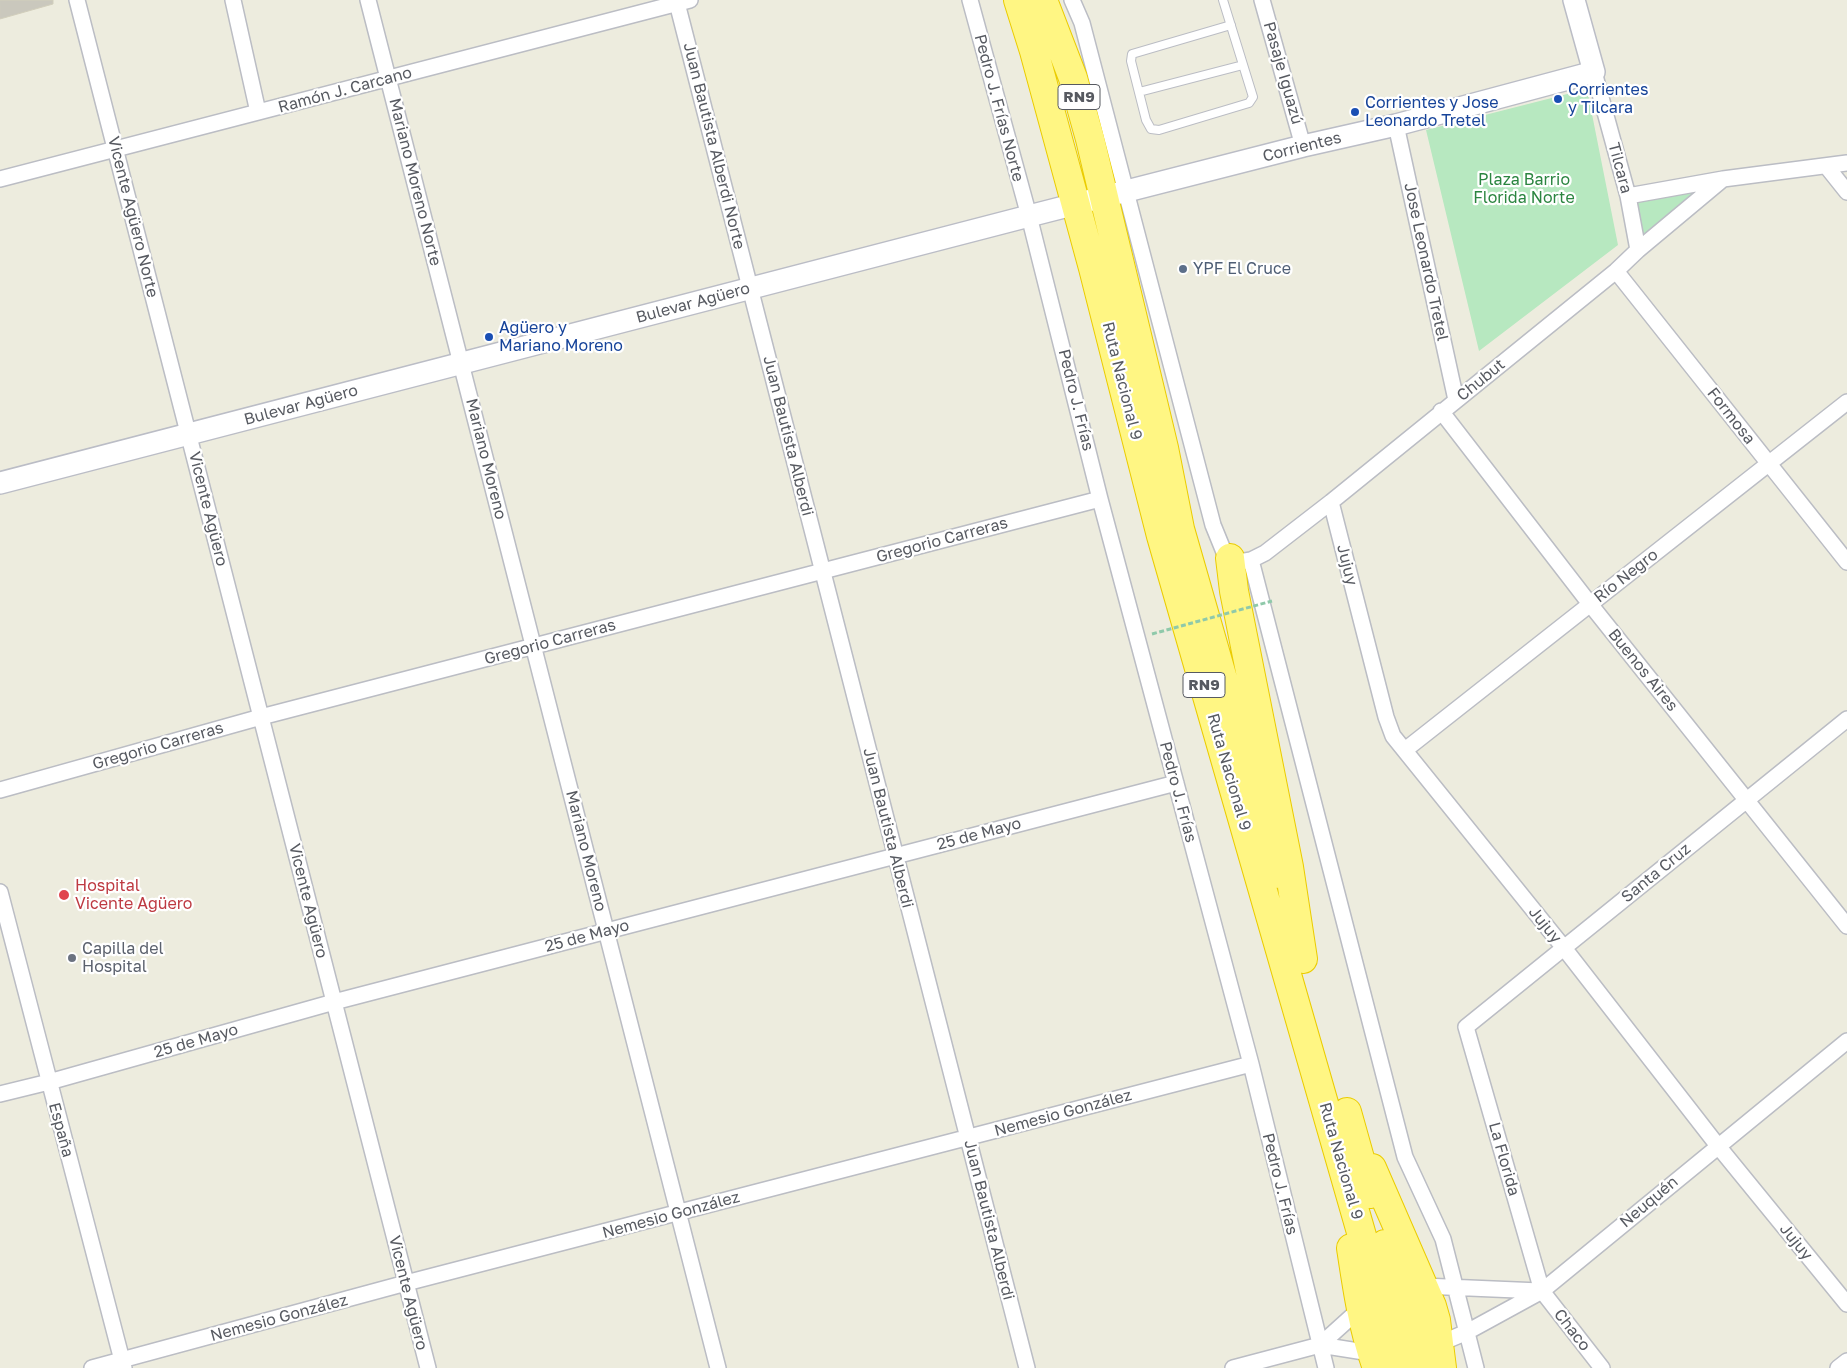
<!DOCTYPE html>
<html>
<head>
<meta charset="utf-8">
<style>
	body { margin:0 }
	canvas { display:block; background:#edecde }
</style>
</head>
<body>
<canvas width="1847" height="1368"></canvas>
<script>
const context = document.querySelector('canvas').getContext('2d');
context.lineJoin = 'round';
function fillPath(path, color) { context.fillStyle = color; context.fill(path, 'evenodd'); }
function trace(path, color, width, dash) { context.strokeStyle = color; context.lineWidth = width; context.lineCap = dash ? 'butt' : 'round'; context.setLineDash(dash || []); context.stroke(path); }
function label(font, color, halo, rows, align = 'center') {
  context.font = font + ' "Golos Text",sans-serif'; context.lineWidth = 4.5; context.setLineDash([]); context.textBaseline = 'middle'; context.strokeStyle = halo; context.fillStyle = color; for (const [text, x, y, turn = 0] of rows) {
    context.save(); context.translate(x, y); context.rotate((+turn || 0) * Math.PI / 180); context.textAlign = isNaN(turn) ? turn : align; if (halo) context.strokeText(text, 0, 0); context.fillText(text, 0, 0); context.restore();
  }
}
const green = new Path2D(`
	M1587,89l31,156 -139,106 -53,-221z
	M1715,183l-75,62 -9,-47z`);
const building = new Path2D(`
	M0,0h53v4l-53,15z`);
const lane = new Path2D(`
	M1223,0l30,97 -4,6 -90,27 -8,-1 -5,-9 -15,-59 1,-7 99,-29
	M1139,92l104,-27`);
const street = new Path2D(`
	M77,0l351,1368
	M233,0l25,112
	M368,0l350,1368
	M970,0l59,216 71,283 151,565 75,304
	M1072,0l10,23 131,502 11,27 6,6 9,4 12,-2 14,-7 66,-51 285,-231 22,-21 85,-71
	M1262,0l41,146
	M677,3l350,1365
	M1594,72l34,124 10,54
	M1396,125l60,275
	M1827,167l20,25
	M0,179l690,-179
	M1628,196l95,-17 124,-16
	M1616,271l231,291
	M1441,411l149,193 257,322
	M1331,502l55,215 7,19 171,212 154,198 129,158
	M1251,560l154,597 38,82 33,129
	M1405,750l442,-348
	M0,790l261,-73 839,-218
	M0,892l124,476
	M0,1094l49,-12 285,-80 842,-219
	M1423,1286l117,5
	M1320,1345l41,-37
	M1434,1346l33,-14 75,-41 305,-250
	M92,1368l314,-85 845,-219
	M1233,1368l87,-23 57,9
	M1602,1368l-60,-77 -76,-264 381,-308
	M1838,1368l9,-7`);
const secondary = new Path2D(`
	M0,483l1029,-267 274,-70 93,-21 198,-53 -20,-72`);
const highway = new Path2D(`
	M1018,0l16,51 59,217 68,268 239,832
	M1043,0l30,78 17,61 74,309 16,81 99,345
	M1230,558l4,33 55,276 14,92
	M1347,1112l23,82
	M1372,1168l60,138 4,14 6,48
	M1385,1244l36,124
	M1351,1248c6,40 12,82 26,120`);
const pathBridge = new Path2D(`
	M1152,634l120,-33`);
const markers = [
	[1558,99,5,"#1a4fb4"],
	[1355,112,5,"#1a4fb4"],
	[1183,269,5,"#5c6f8a"],
	[489,337,5,"#1a4fb4"],
	[64,895,6,"#e0444e"],
	[72,958,5,"#6b7280"]
];
const shields = [
	[1079,97,42],
	[1204,685,42]
];
const shieldNames = [
	["RN9",1079,97],
	["RN9",1204,685]
];
const streetNames = [
	["Pasaje Iguazú",1283,73,74],
	["Ramón J. Carcano",345,90,-15],
	["Pedro J. Frías Norte",999,108,75],
	["Juan Bautista Alberdi Norte",714,146,76],
	["Corrientes",1302,147,-14],
	["Tilcara",1620,168,75],
	["Mariano Moreno Norte",415,182,76],
	["Vicente Agüero Norte",133,217,76],
	["Jose Leonardo Tretel",1426,262,78],
	["Bulevar Agüero",693,303,-15],
	["Chubut",1481,380,-39],
	["Ruta Nacional 9",1122,381,76],
	["Pedro J. Frías",1076,400,76],
	["Bulevar Agüero",301,405,-15],
	["Formosa",1731,416,52],
	["Juan Bautista Alberdi",788,436,76],
	["Mariano Moreno",486,459,76],
	["Vicente Agüero",208,509,76],
	["Gregorio Carreras",942,540,-15],
	["Jujuy",1347,565,76],
	["Río Negro",1626,576,-38],
	["Gregorio Carreras",550,642,-15],
	["Buenos Aires",1643,670,51],
	["Gregorio Carreras",158,746,-16],
	["Ruta Nacional 9",1229,772,74],
	["Pedro J. Frías",1178,792,75],
	["Juan Bautista Alberdi",888,828,76],
	["25 de Mayo",979,834,-15],
	["Mariano Moreno",586,851,76],
	["Santa Cruz",1656,873,-39],
	["Vicente Agüero",308,901,76],
	["Jujuy",1545,925,51],
	["25 de Mayo",587,936,-15],
	["25 de Mayo",196,1041,-16],
	["Nemesio González",1063,1113,-15],
	["España",61,1130,75],
	["La Florida",1504,1159,74],
	["Ruta Nacional 9",1341,1161,74],
	["Pedro J. Frías",1280,1184,76],
	["Neuquén",1649,1202,-40],
	["Nemesio González",671,1215,-15],
	["Juan Bautista Alberdi",989,1220,76],
	["Jujuy",1796,1242,51],
	["Vicente Agüero",408,1293,76],
	["Nemesio González",279,1318,-15],
	["Chaco",1572,1330,52]
];
const transitNames = [
	["Corrientes",1568,90],
	["y Tilcara",1568,108],
	["Corrientes y Jose",1365,103],
	["Leonardo Tretel",1365,121],
	["Agüero y",499,328],
	["Mariano Moreno",499,346]
];
const parkNames = [
	["Plaza Barrio",1524,180],
	["Florida Norte",1524,198]
];
const serviceNames = [
	["YPF El Cruce",1193,269]
];
const healthNames = [
	["Hospital",75,886],
	["Vicente Agüero",75,904]
];
const worshipNames = [
	["Capilla del",82,949],
	["Hospital",82,967]
];
fillPath(green, '#b7e8c0');
fillPath(building, '#cac8bd');
trace(building, '#d2cfbc', 1);
trace(lane, '#bbbdc4', 10);
trace(street, '#bbbdc4', 18);
trace(secondary, '#bbbdc6', 24);
trace(highway, '#ebcc00', 30);
trace(lane, '#fff', 8);
trace(street, '#fff', 15);
trace(secondary, '#fff', 21);
trace(highway, '#fff683', 28);
trace(pathBridge, '#8fc9aa', 3, [5, 2.5]);
for (const [x, y, r, color] of markers) { const dot = new Path2D(); dot.arc(x, y, r, 0, 2 * Math.PI); context.fillStyle = color; context.fill(dot); trace(dot, '#fff', 2); }
for (const [x, y, w] of shields) { const box = new Path2D(); box.roundRect(x - w / 2, y - 12.5, w, 25, 4); context.fillStyle = '#fff'; context.fill(box); trace(box, '#575a61', 1); }
label('bold 15px', '#575a61', null, shieldNames);
label('16px', '#575a61', '#fff', streetNames);
label('16px', '#164399', '#fff', transitNames, 'left');
label('16px', '#2b8540', '#fff', parkNames);
label('16px', '#4e5e75', '#fff', serviceNames, 'left');
label('16px', '#be3a42', '#fff', healthNames, 'left');
label('16px', '#5b616d', '#fff', worshipNames, 'left');
</script>
</body>
</html>
